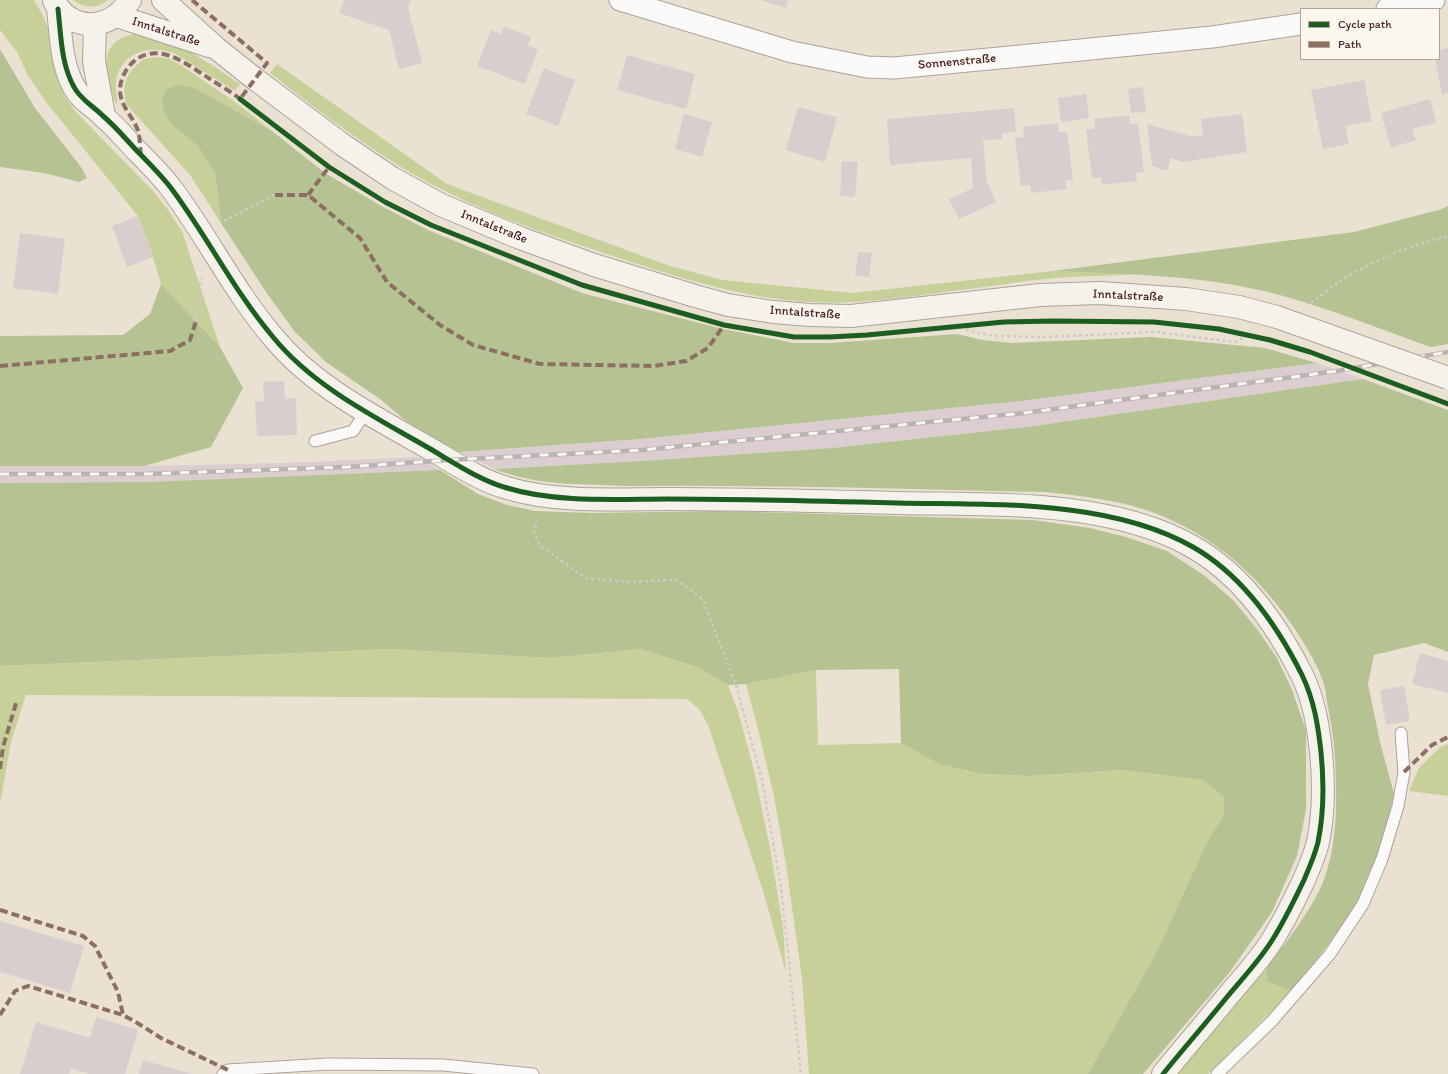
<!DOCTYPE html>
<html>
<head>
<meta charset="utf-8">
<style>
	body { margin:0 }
	#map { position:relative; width:1448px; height:1074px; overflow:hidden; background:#ebe1d3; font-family:Itim,sans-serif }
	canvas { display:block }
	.legend { position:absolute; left:1300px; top:8px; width:140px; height:52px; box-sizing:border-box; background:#fbf7ec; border:1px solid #b4a19f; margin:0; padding:5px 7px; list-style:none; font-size:12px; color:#4a1f2b }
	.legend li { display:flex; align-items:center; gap:8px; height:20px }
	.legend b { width:20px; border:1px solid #b4a19f }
</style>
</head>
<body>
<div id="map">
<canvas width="1448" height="1074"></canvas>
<ul class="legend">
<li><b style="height:5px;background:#1b5e20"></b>Cycle path</li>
<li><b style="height:5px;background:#8d6e63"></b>Path</li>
</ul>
</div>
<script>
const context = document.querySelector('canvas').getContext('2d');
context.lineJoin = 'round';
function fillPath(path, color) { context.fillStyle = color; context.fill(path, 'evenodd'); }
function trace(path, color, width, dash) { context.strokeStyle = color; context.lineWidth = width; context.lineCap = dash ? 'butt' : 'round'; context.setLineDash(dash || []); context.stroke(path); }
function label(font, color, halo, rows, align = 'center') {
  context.font = font + ' Itim,sans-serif'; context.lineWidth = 4; context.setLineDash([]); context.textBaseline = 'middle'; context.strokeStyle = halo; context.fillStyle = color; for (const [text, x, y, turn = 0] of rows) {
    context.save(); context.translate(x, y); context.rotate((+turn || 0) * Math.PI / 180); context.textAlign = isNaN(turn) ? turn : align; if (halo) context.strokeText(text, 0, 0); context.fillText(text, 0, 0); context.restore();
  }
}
const industrial = new Path2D(`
	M1317,363l46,16 -336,48 -195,21 -190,13 -148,8 -34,-17 180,-13 381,-38z
	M417,457l23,13 -292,12 -148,1v-17h144l140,-3z`);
const green = new Path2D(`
	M0,0h34l8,14 11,25v23l5,20 7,14 10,15 79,81 14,18 14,21 38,116 -59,-63 -8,-27 -15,-41 -92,-114 -19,-28 -10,-22 -17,-22z
	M73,0h35c-11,9 -23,9 -35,0z
	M135,34c37,2 76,30 105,50l-5,7 -61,-38c-25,-9 -54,0 -58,29 -1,8 2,16 1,24 -11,-28 -23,-65 18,-72z
	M157,57l12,2 10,5 56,38 37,29 -36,-19 -64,13 26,21 17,27 6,50 -31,-48 -63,-70c-5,-15 -3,-29 10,-40 2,-2 5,-5 7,-6 4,-1 9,-1 13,-2z
	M277,64l170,120 223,82 53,14 129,13 201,-22 85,3c-28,2 -56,2 -83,4 -34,3 -68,9 -102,13 -47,6 -96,14 -143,11 -61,-3 -119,-21 -176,-39 -63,-21 -128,-41 -187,-71 -64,-31 -121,-76 -177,-119z
	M388,649l162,9 90,-9 60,19 28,17 10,26 16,59 17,83 12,74 3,46 -22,-79 -56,-169 -8,-15 -13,-11 -661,-4 -15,47 -11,62v-138z
	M816,670l2,75 83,-2 38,21 43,10 47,2 92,-6 82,10 21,17v18l-15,23 -53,115 -68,121h-279l-7,-95 -15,-108 -13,-75 -16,-67 -12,-45z
	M1448,744v52l-39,-5 10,-23 20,-20z
	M1267,967l1,15 24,9 -84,83h-31z`);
const forest = new Path2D(`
	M0,49l35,59 46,59 6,11 -8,4 -35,-9 -44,-6z
	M178,85l16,3 78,43 53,42 58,34 45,23 154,63 141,36 71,14h36l127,-9 25,6 30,3 139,-6 114,11 52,15 -296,38 -381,38 -181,13 -53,-31 -26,-22 -54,-37 -31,-30 -29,-40 -45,-69 -6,-50 -17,-27 -26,-21 -8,-13 -2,-12 4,-10z
	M1448,206v138l-17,3c-52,-18 -102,-39 -155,-53 -73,-19 -149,-20 -223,-23l301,-39 88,-23z
	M161,284l59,63 23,41 -32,59 -67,19h-144v-130l123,-1 27,-21z
	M1363,379l85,31v242l-24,-9 -50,12 -6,29 12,58 14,52 -11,43 -16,48 -26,43 -49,63 -24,-9c-1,-4 -2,-10 -1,-14 1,-6 14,-19 18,-24 14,-20 32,-44 40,-67 13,-39 12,-77 10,-118 -1,-19 -4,-38 -8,-57 -1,-6 -1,-13 -4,-20 -4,-14 -13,-29 -21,-42 -32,-52 -77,-96 -133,-121 -38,-18 -82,-22 -123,-27 -110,-2 -220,-6 -330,-6 -38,-1 -77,1 -115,-1 -40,-1 -69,-2 -107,-16l148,-8 190,-13 195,-21z
	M440,470l38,24 29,11 28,6 57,2 128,-2 313,9 57,8 36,9 41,14 38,25 28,24 24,29 20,29 15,32 14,40v79l-9,47 -25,56 -43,61 -86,101h-55l68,-121 53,-115 15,-23v-18l-21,-17 -82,-10 -92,6 -47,-2 -43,-10 -38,-21 -2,-74 -83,1 -70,14 -18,1 -28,-17 -60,-19 -90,9 -162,-9 -388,17v-183l148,-1z`);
const building = new Path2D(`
	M344,0h67l-3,8 14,55 -23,6 -10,-39 -50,-17z
	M761,0h27l-2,8z
	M504,26l27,11 -3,8 10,4 -13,35 -48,-18 14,-36 10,4z
	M1448,48v45l-6,1 -7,-35h4v-9z
	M627,55l68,19 -9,35 -69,-19z
	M544,68l31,12 -17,46 -32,-12z
	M1364,80l8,41 -27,5 4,18 -26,5 -12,-59z
	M1143,87l3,25 -15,1 -3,-24z
	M1086,94l3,24 -28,4 -3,-24z
	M1430,99l6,24 -24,6 4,11 -25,8 -10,-35z
	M798,107l39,10 -12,45 -39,-12z
	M1014,108l2,24 -14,1 1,6 -20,1 4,42 9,20 -37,17 -10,-20 24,-11 -2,-30 -81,7 -3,-46z
	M684,114l28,8 -10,35 -27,-8z
	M1242,114l5,38 -64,10 -12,-4 -4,13 -15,-5 -5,-42 43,12h13l-2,-17z
	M1129,115l1,9 8,-1 6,49 -8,1 1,8 -35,4 -1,-8 -9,1 -6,-48 9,-2 -1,-9z
	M1058,123l1,9h8l6,48 -8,1 2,8 -36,4 -1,-8 -9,1 -6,-48 9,-1 -1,-10z
	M842,161l16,1 -3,35 -15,-1z
	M138,216l15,41 -26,10 -15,-41z
	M20,233l45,6 -7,55 -45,-6z
	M858,252l14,1 -3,24 -14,-1z
	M284,381l1,18 11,-1 1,37 -40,1 -2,-34 9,-1 -1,-19z
	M1420,653l28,8v32l-36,-9z
	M1404,686l6,35 -24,4 -6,-35z
	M0,921l84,25 -14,47 -70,-21z
	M96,1017l42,13 -13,44h-36l-18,-6 -2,6h-49l16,-52 54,16z
	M143,1060l49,14h-53z`);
const path = new Path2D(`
	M224,221l51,-26
	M1311,303l33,-25 27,-14 31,-14 38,-12 8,-1
	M196,321l5,-43
	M966,329l11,4 22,3 44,1 113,-5 79,10 13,-7
	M537,519l-3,13 5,13 47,33 41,4 50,-2 26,20 33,85 26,95 19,108 20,186`);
const lane = new Path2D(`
	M315,441l38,-10 13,-19
	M223,1074l5,-4 100,-6 115,1 90,9
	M1217,1074l55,-53 58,-67 33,-50 19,-45 16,-53 6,-34 -3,-39`);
const street = new Path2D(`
	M620,0l172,52 75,15 27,1 116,-11 202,-20 89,-13
	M1387,9l47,-9`);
const secondary = new Path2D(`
	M163,0l53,48 39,31 88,66 49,33 49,27 79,33 74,27 101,31 33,9 45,7 37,3 41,1 189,-21 60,-2 86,6 53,8
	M54,1c18,32 57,30 76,-1
	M58,9c3,26 3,55 16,78 6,12 19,19 28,28 13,11 24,24 35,36 12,12 24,24 34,37 36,48 63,103 102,149 40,49 100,79 154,110 26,15 52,33 80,41 49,15 110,11 160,11 77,0 154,2 231,4 94,2 211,-4 295,44 49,28 84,78 109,128 12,25 16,50 19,77 3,30 3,61 -3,90 -3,13 -9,26 -14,38 -10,21 -20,42 -33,62 -13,20 -29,37 -44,55 -21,26 -43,51 -64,77
	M117,16l92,30
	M95,24l-1,37 10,55`);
const rail = new Path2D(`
	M0,474h145l202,-7 102,-7 193,-10 382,-37 313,-42 111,-19`);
const secondaryBridge = new Path2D(`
	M1239,307l38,10 171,61`);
const quiet = new Path2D(`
	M192,0l75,63 -27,36
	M141,155c-1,-8 -1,-17 -3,-24 -5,-15 -18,-25 -18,-41 0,-10 5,-20 12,-27 25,-24 56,2 78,16 11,7 23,14 33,22
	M275,195h33l52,43 27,44 53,43 33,20 67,19 114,2 32,-5 22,-13 16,-23
	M308,195l21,-28
	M0,366l170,-15 20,-11 6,-19
	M0,769l3,-22 14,-47
	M1404,772l28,-27 16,-8
	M0,910l83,26 12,10 23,46 5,23 16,9 22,14 67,32
	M0,1015l15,-24 13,-5 95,29`);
const cycleway = new Path2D(`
	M58,9c3,26 3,55 16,78 6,12 19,19 28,28 13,11 24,24 35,36 12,12 24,24 34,37 36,48 63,103 102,149 40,49 100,79 154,110 26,15 52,33 80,41 49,15 110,11 160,11 77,0 154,2 231,4 94,2 211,-4 295,44 49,28 84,78 109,128 12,25 16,50 19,77 3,30 3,61 -3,90 -3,13 -9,26 -14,38 -10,21 -20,42 -33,62 -13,20 -29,37 -44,55 -21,26 -43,51 -64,77
	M240,99l89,68 56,35 46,23 151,60 142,40 70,12h35l38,-2 137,-13 49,-1 101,1 65,7 51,11 40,12 138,52`);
const streetNames = [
	["Inntalstraße",166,32,18],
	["Sonnenstraße",957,62,-5],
	["Inntalstraße",494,227,22],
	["Inntalstraße",1128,296,3],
	["Inntalstraße",805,313,4]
];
fillPath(industrial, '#dccdd1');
fillPath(green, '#c8d099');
fillPath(forest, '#b5c292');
fillPath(building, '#dacdce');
trace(lane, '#ada29b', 13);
trace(street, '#ada29b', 23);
trace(secondary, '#ada29b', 24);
trace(path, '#cfc9c7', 2.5, [3, 3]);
trace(lane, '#fcfaf8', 11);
trace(street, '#fcfaf8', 21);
trace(secondary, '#f5f1eb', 22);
trace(rail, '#bab3b3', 4.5);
trace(rail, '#fbf7ec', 3, [9]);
trace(secondaryBridge, '#ada29b', 24, []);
trace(secondaryBridge, '#f5f1eb', 22);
trace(quiet, '#8d6e63', 4, [8, 4]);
trace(cycleway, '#1b5e20', 5);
label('13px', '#4a1f2b', '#fbf7ec', streetNames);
</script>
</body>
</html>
